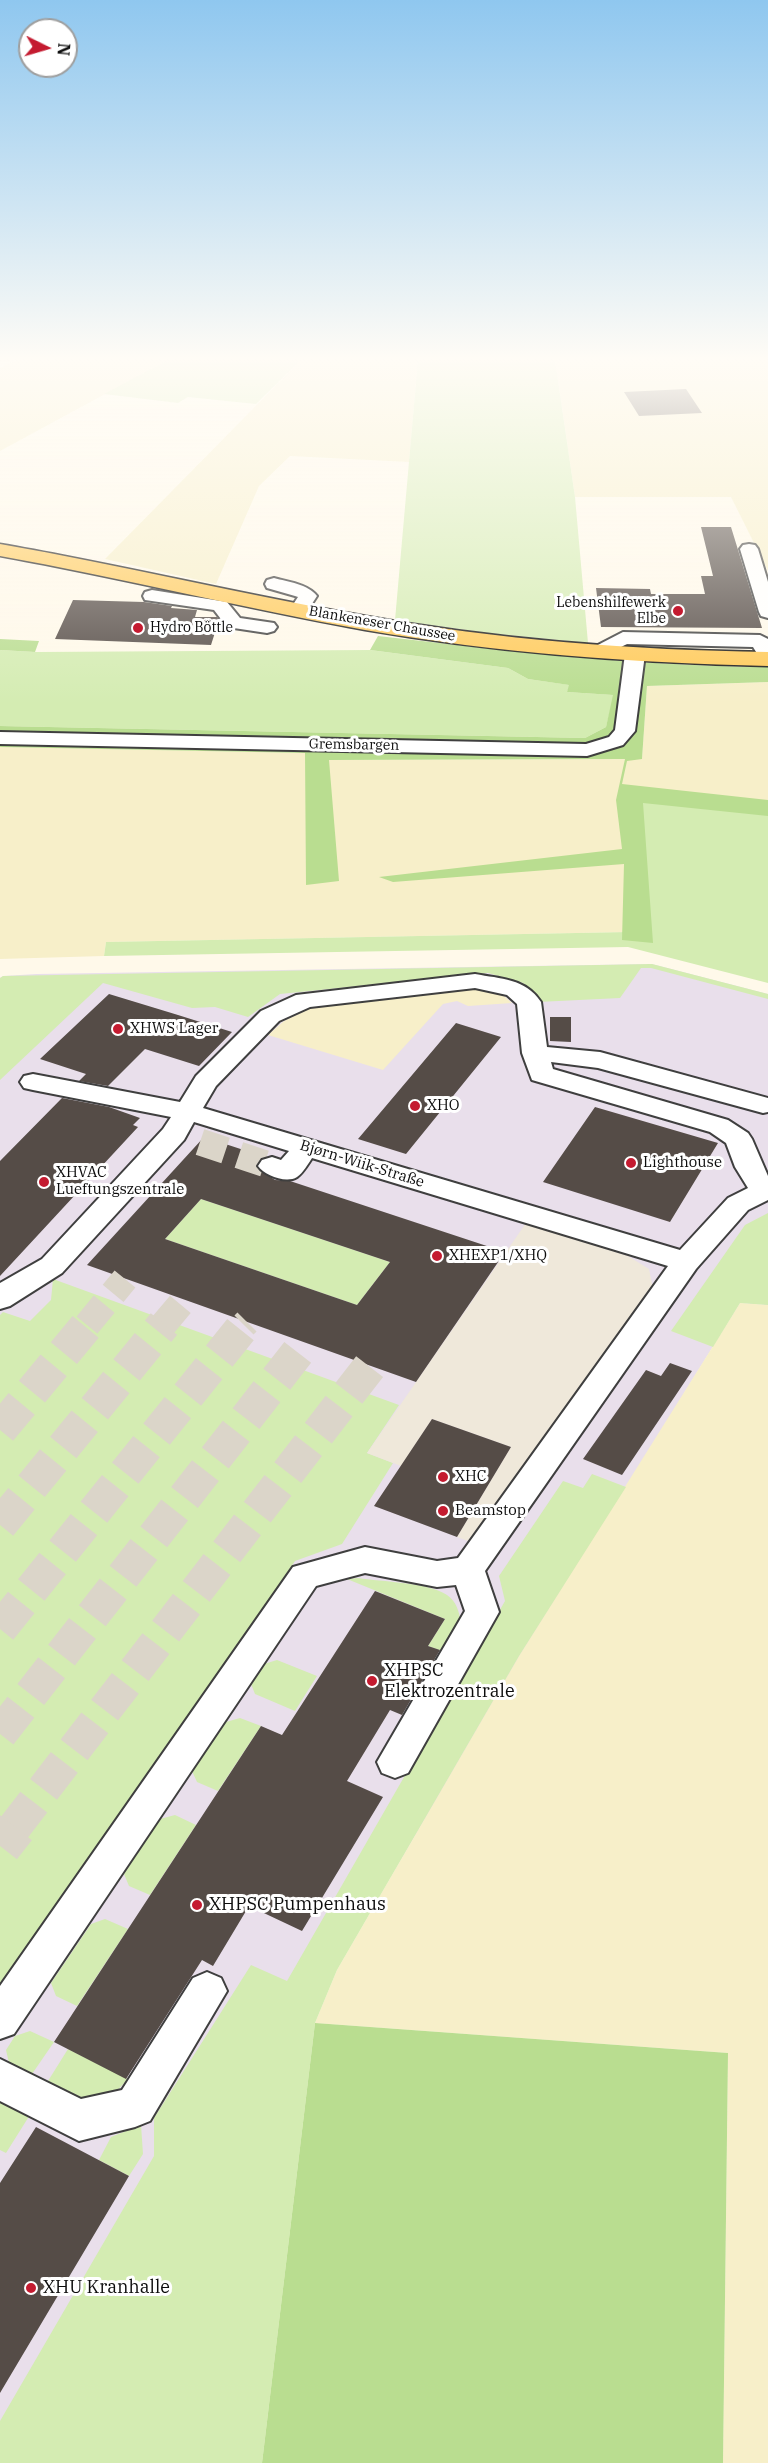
<!DOCTYPE html>
<html>
<head>
<meta charset="utf-8">
<style>
	body { margin:0 }
	#map { position:relative; width:768px; height:2463px; overflow:hidden; background:#fff9ea; font-family:"IBM Plex Serif",serif }
	canvas { display:block }
	.north { position:absolute; left:18px; top:18px; width:60px; height:60px; box-sizing:border-box; background:#fff; border:2px solid #9e9e9e; border-radius:50%; rotate:95deg; font-size:16px; font-weight:700; line-height:24px; text-align:center; color:#0c0c0c }
	.north::after { content:''; display:block; margin:auto; width:21px; height:27px; background:#c41b30; clip-path:polygon(50% 0,100% 100%,50% 72%,0 100%) }
</style>
</head>
<body>
<div id="map">
<canvas width="768" height="2463"></canvas>
<div class="north">N</div>
</div>
<script>
const context = document.querySelector('canvas').getContext('2d');
context.lineJoin = 'round';
function fillPath(path, color) { context.fillStyle = color; context.fill(path, 'evenodd'); }
function trace(path, color, width, dash) { context.strokeStyle = color; context.lineWidth = width; context.lineCap = dash ? 'butt' : 'round'; context.setLineDash(dash || []); context.stroke(path); }
function label(font, color, halo, rows, align = 'center') {
  context.font = font + ' "IBM Plex Serif",serif'; context.lineWidth = 6; context.setLineDash([]); context.textBaseline = 'middle'; context.strokeStyle = halo; context.fillStyle = color; for (const [text, x, y, turn = 0] of rows) {
    context.save(); context.translate(x, y); context.rotate((+turn || 0) * Math.PI / 180); context.textAlign = isNaN(turn) ? turn : align; if (halo) context.strokeText(text, 0, 0); context.fillText(text, 0, 0); context.restore();
  }
}
const industrial = new Path2D(`
	M652,964l116,30v311l-28,-2 -114,184 -590,976h-36v-1485l3,-2 34,-2z`);
const farmland = new Path2D(`
	M17,360h151l-168,91v-83z
	M301,360h117l-9,102 -119,-6 -31,30 -43,98 -111,-25z
	M555,360h213v211l-37,-74h-156z
	M768,682v128l-139,122 -523,10 -2,14 -104,3v-212l306,6 1,7 335,-1 5,-73z
	M476,988l27,7 9,8 -44,3 -11,-5 -14,3 -60,66 -115,-35 16,-14 29,-14z
	M740,1303l28,2v1158h-45l5,-410 -413,-30 22,-53 182,-314z`);
const green = new Path2D(`
	M168,360h133l-45,44 -68,-7 -10,6 -74,-9z
	M418,360h137l20,137 13,146 -100,-10 -93,-13z
	M0,650l35,2 335,-2 138,18 20,11 42,6 -3,7 47,3 -8,32 -21,11 -585,-12z
	M623,795l145,15v173l-140,-36 -524,9 2,-14 523,-10z
	M652,964l116,30v5l-117,-31h-10l-21,30 -82,4 -15,-19 -35,-10 -208,21 -32,23 -33,-10 -23,1 -89,-25 -103,97v-102l3,-2z
	M201,1199l189,63 -33,43 -192,-66z
	M768,1213v92l-28,-2 -27,44 -42,-16 74,-106z
	M53,1279l346,126 -32,48 26,10 -51,81 -47,17 -295,435v-681l3,-3 27,9 21,-21z
	M592,1474l34,13 -107,169 -182,314 -22,53 -53,440h-262v-42l154,-265v-38l97,-153 36,16 218,-380 -6,-25 64,-95 20,7z
	M358,1578c24,4 70,4 89,17 10,7 12,17 14,28l-16,29 -17,-6 17,-27 -98,-40z
	M277,1660l40,16 -22,35 -40,-17 -4,-10 13,-20z
	M240,1718l21,8 -43,65 -21,-9 -5,-11 34,-49z
	M175,1815l21,10 -46,70 -21,-9 -5,-12 36,-55z
	M105,1919l23,10 -51,77 -21,-10 -5,-13 40,-59z
	M30,2031l24,11 -22,32 -23,-11 -3,-13 9,-14z
	M68,2049l60,30 -16,17 -21,6 -43,-21z
	M0,2093l33,17 -27,43 -6,-3z
	M141,2125l2,29 -14,22 -30,-16 12,-23z`);
const forest = new Path2D(`
	M378,636c129,15 259,30 390,31v15l-121,4 -5,73 -15,2 -5,23 146,16v16l-125,-13 10,140 -31,-3 2,-76 -231,18 -14,-5 243,-28 -6,-49 9,-41 -296,1 10,121 -33,4 -1,-132 -305,-6v-21l585,12 21,-11 7,-32 -46,-3 2,-7 -41,-6 -20,-11 -138,-18z
	M0,639l39,2 -4,11 -35,-2z
	M315,2023l413,30 -5,410h-461z`);
const plaza = new Path2D(`
	M526,1223l102,33 21,13 4,20 -185,252 -11,-4 54,-90 -79,-28 -31,47 -34,-13z`);
const building = new Path2D(`
	M686,389l16,24 -63,3 -15,-24z
	M701,527h30l31,101 -161,-1 -5,-39 54,1 1,5h54l-4,-18h12z
	M73,600l71,2 28,4 -1,2 26,2 -2,7h22l2,3 -8,25 -156,-6z
	M109,994l69,21 54,17 -33,34 -54,-17 -37,37 -29,-5 7,-7 -46,-15z
	M550,1017h21v25l-21,-1z
	M456,1023l45,14 -95,117 -48,-15z
	M62,1098l47,9 31,11 -7,7 5,2 -138,149v-115z
	M595,1107l123,36 -48,79 -127,-40z
	M204,1137l61,20 -5,2 -4,8 19,13 15,1 215,71 -89,130 -329,-117zM201,1199l189,63 -33,43 -192,-66z
	M670,1363l22,8 -70,104 -39,-16 63,-89 15,6z
	M432,1419l79,28 -54,90 -83,-31z
	M375,1591l70,28 -17,27 12,4 -38,65 -12,-5 -43,71 36,16 -81,134 -53,-25 -36,60 -11,-6 -76,119 -72,-37 207,-316 21,9z
	M36,2127l93,49 -129,217v-210z`);
const minorTunnelFar2 = new Path2D(`
	M200,1142l72,24
	M87,1325l38,-46
	M163,1325l21,-25
	M244,1325l3,-3`);
const minorTunnelFar1 = new Path2D(`
	M0,1430l88,-106
	M0,1525l164,-201
	M0,1629l245,-305
	M0,1734l305,-391
	M13,1829l357,-463`);
const minorTunnel = new Path2D(`
	M0,1846l15,-19`);
const minor = new Path2D(`
	M749,544l6,1 3,4 10,33v36l-7,-2 -2,-4 -19,-63 3,-4z
	M274,578c14,4 34,6 43,18l-11,17h-14l-2,-4 8,-12 -3,-1 -28,-8 -2,-4 2,-4z
	M152,590l75,12 13,16 34,5 3,4 -3,4 -7,2 -40,-6 -13,-17 -69,-10 -2,-4 2,-4z
	M623,632l137,3 8,4v23l-7,-2 -8,-13 -126,-3 -26,13 -7,-2 -3,-4 3,-4z
	M635,648l7,2 3,4 -10,77 -12,14 -36,11 -587,-12v-12l586,12 23,-7 6,-7 10,-76 3,-4z
	M475,974c26,5 50,4 66,28l6,45 53,5 168,46v14l-5,1 -165,-45 -47,-6 2,7 175,51 20,13 4,6 16,37v24l-20,10 -52,59 -211,302 14,41 -91,161 -13,5 -13,-5 -5,-11 88,-151 -9,-26 -19,2 -72,-14 -49,13 -302,448 -14,5v-53l293,-419 72,-20 72,14 21,-3 210,-292 -356,-108c-4,6 -9,15 -15,19 -11,7 -33,-2 -39,-11l4,-6 10,-3 9,3 8,-9 -95,-29 -10,18 -122,133 -52,33 -10,3v-26l42,-24 121,-130 8,-12 -138,-27 -9,-2 -4,-6 4,-6 9,-2 147,28 16,-26 65,-65 35,-16zM475,988l32,7 10,9 5,49 10,27 178,52 16,11 9,24 13,21 -20,10 -48,52 -477,-142 13,-22 63,-65 31,-14z
	M207,1972l14,6 6,13 -77,130 -15,6 -56,14 -79,-40v-42l81,40 41,-9 71,-112z`);
const major = new Path2D(`
	M0,544c122,21 243,51 366,72 133,24 267,34 402,36v14c-135,-3 -270,-13 -403,-36 -122,-22 -243,-52 -365,-74z`);
const markers = [
	[678,611,6,"#c41b30"],
	[138,628,6,"#c41b30"],
	[118,1029,6,"#c41b30"],
	[415,1106,6,"#c41b30"],
	[631,1163,6,"#c41b30"],
	[44,1182,6,"#c41b30"],
	[437,1256,6,"#c41b30"],
	[443,1477,6,"#c41b30"],
	[443,1511,6,"#c41b30"],
	[372,1681,6,"#c41b30"],
	[197,1905,6,"#c41b30"],
	[31,2288,6,"#c41b30"]
];
const farPoinames = [
	["Lebenshilfewerk",666,603],
	["Elbe",666,619],
	["Hydro Böttle",150,628,"left"]
];
const farStreetnames = [
	["Blankeneser Chaussee",382,624,10],
	["Gremsbargen",354,745,1]
];
const poiNames = [
	["XHWS Lager",130,1029],
	["XHO",427,1106],
	["Lighthouse",643,1163],
	["XHVAC",56,1173],
	["Lueftungszentrale",56,1190],
	["XHEXP1/XHQ",449,1256],
	["XHC",455,1477],
	["Beamstop",455,1511]
];
const streetNames = [
	["Bjørn-Wiik-Straße",362,1164,17]
];
const nearPoinames = [
	["XHPSC",384,1671],
	["Elektrozentrale",384,1692],
	["XHPSC Pumpenhaus",209,1905],
	["XHU Kranhalle",43,2288]
];
fillPath(industrial, '#e9dfeb');
fillPath(farmland, '#f7efc9');
fillPath(green, '#d4ecb2');
fillPath(forest, '#b9dd90');
fillPath(plaza, '#efe8da');
fillPath(building, '#554c47');
trace(minorTunnelFar2, '#dbd5c9', 27, [27, 14]);
trace(minorTunnelFar1, '#dbd5c9', 34, [34, 16]);
trace(minorTunnel, '#dbd5c9', 43, [43, 21]);
trace(minor, '#3f3f3f', 4);
trace(major, '#1d1d1d', 3);
fillPath(minor, '#fff');
fillPath(major, '#ffca5a');
const sky = context.createLinearGradient(0, 0, 0, 704);
sky.addColorStop(0, '#8fc7ef');
sky.addColorStop(0.51, '#fffcf6');
sky.addColorStop(1, '#fffcf600');
context.fillStyle = sky;
context.fillRect(0, 0, 768, 704);
for (const [x, y, r, color] of markers) { const dot = new Path2D(); dot.arc(x, y, r, 0, 2 * Math.PI); context.fillStyle = color; context.fill(dot); trace(dot, '#fff', 2); }
label('14px', '#0c0c0c', '#fff', farPoinames, 'right');
label('14px', '#0c0c0c', '#fff', farStreetnames);
label('15px', '#0c0c0c', '#fff', poiNames, 'left');
label('15px', '#0c0c0c', '#fff', streetNames);
label('18px', '#0c0c0c', '#fff', nearPoinames, 'left');
</script>
</body>
</html>
